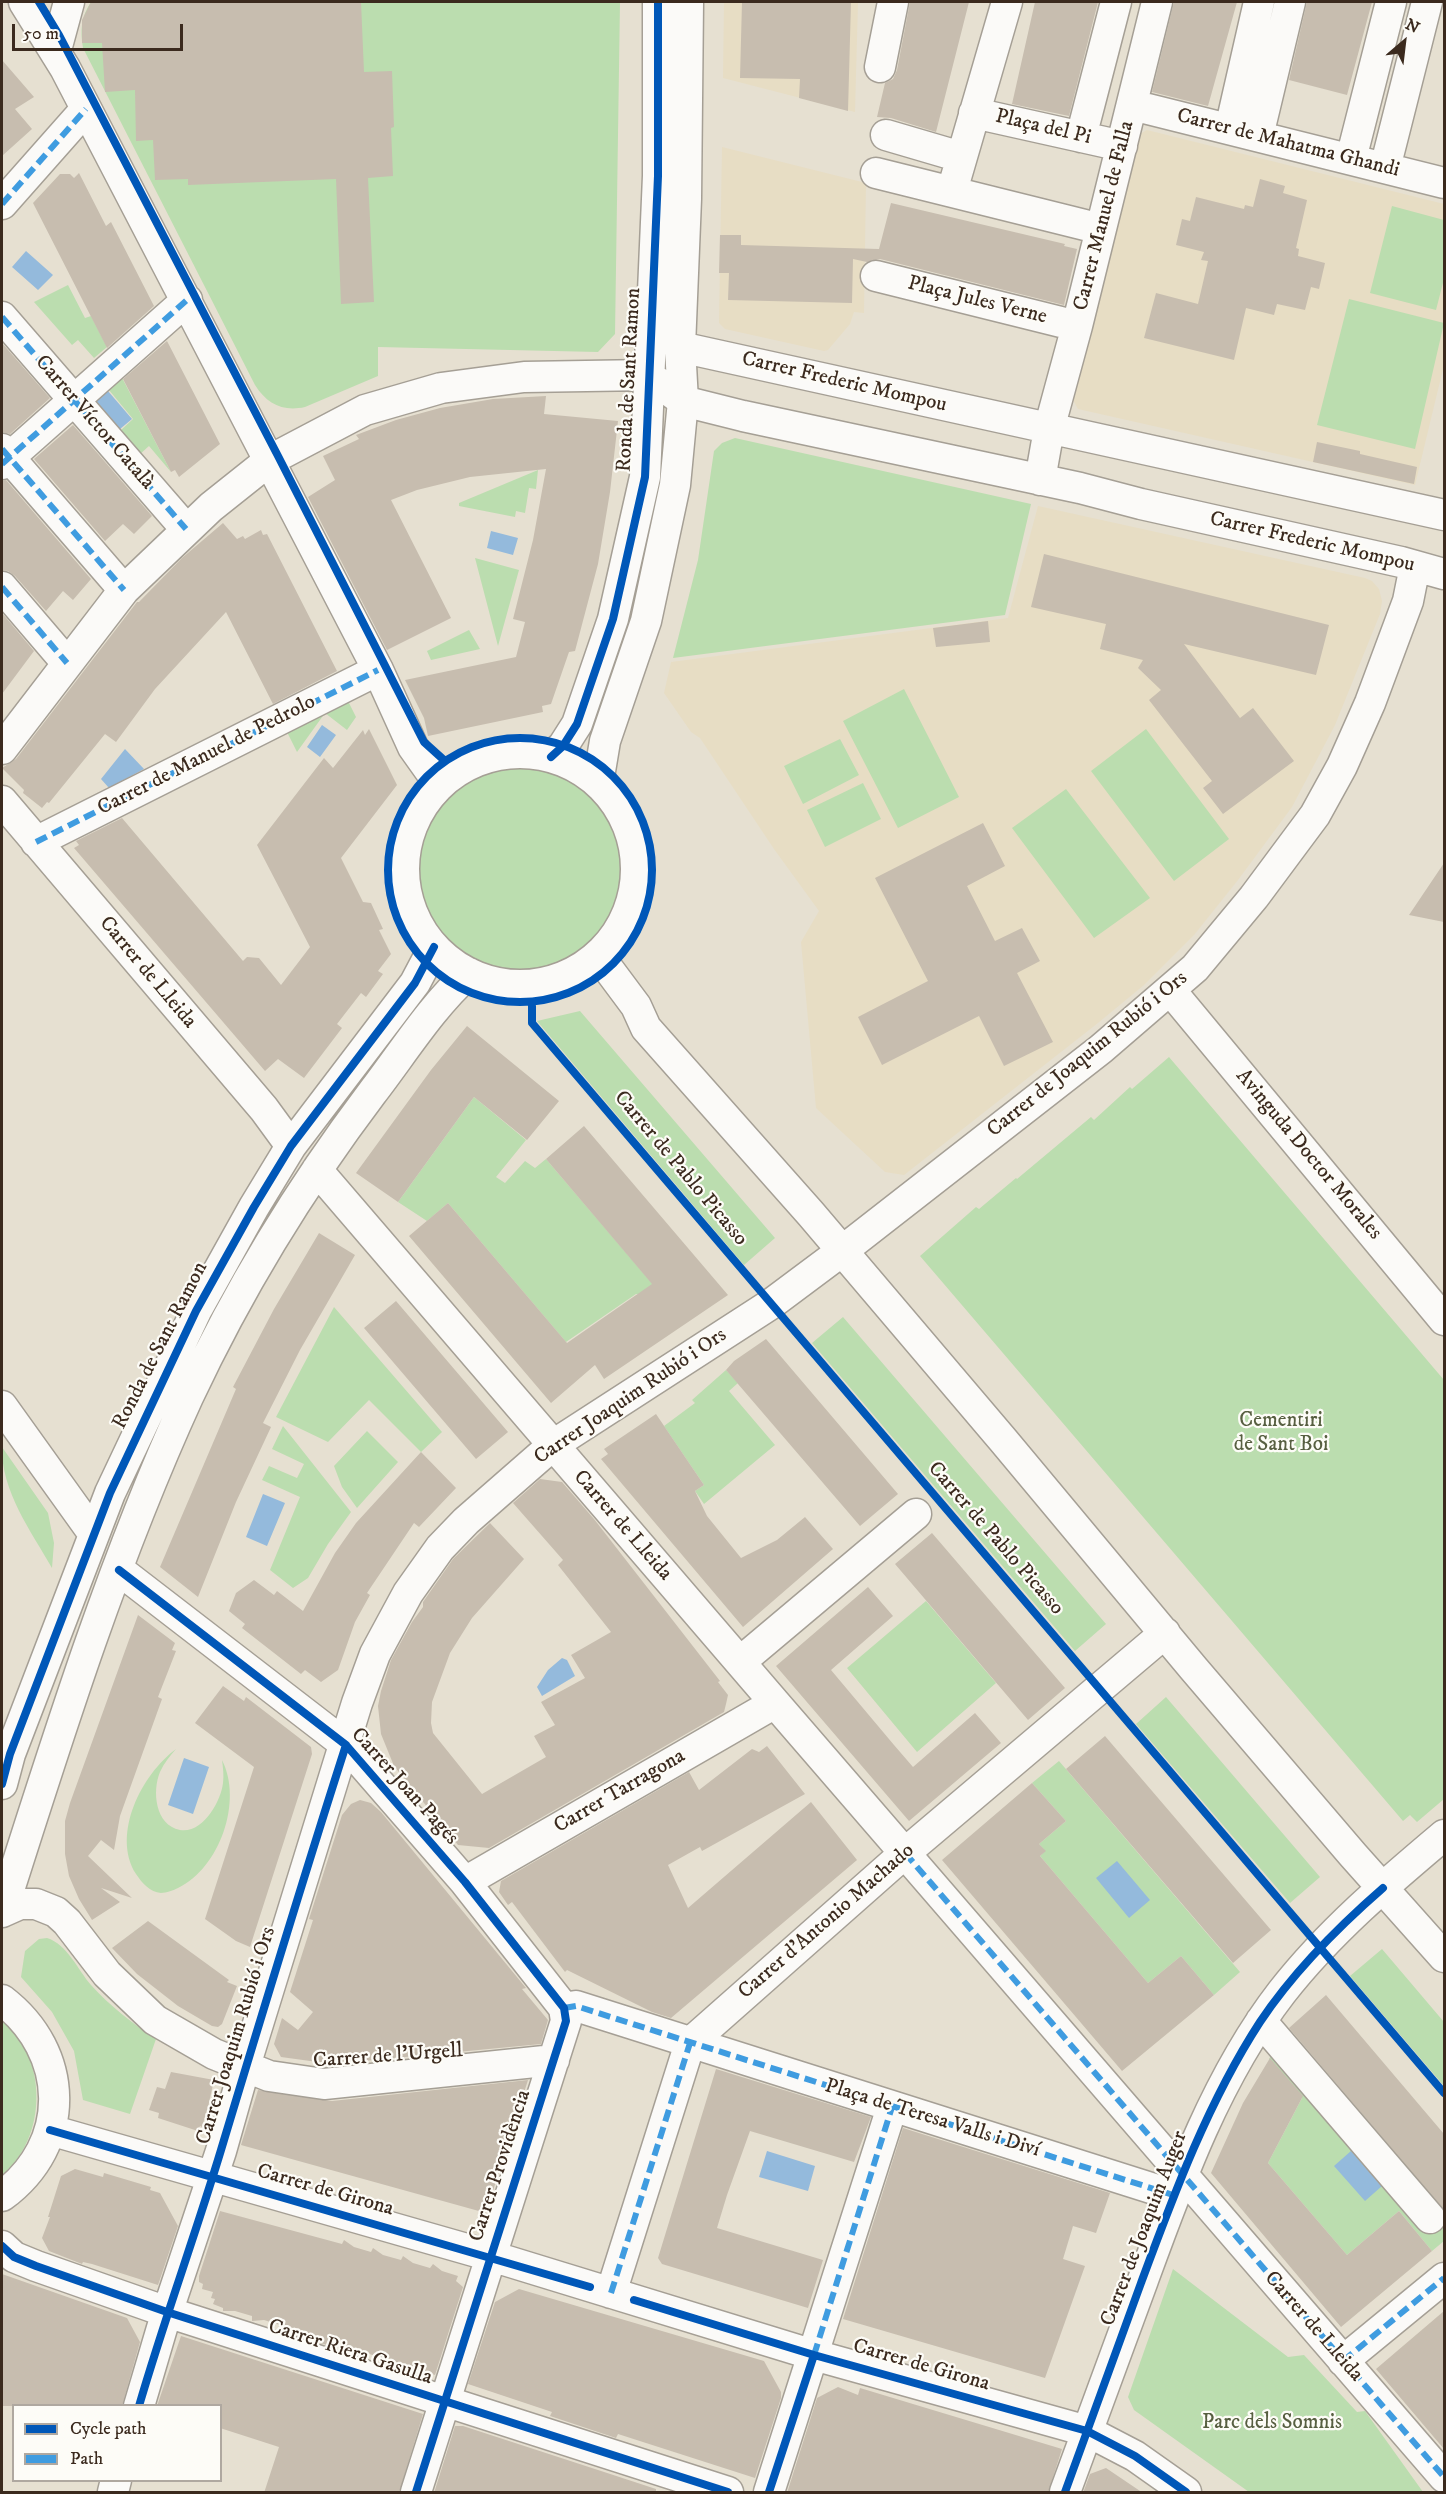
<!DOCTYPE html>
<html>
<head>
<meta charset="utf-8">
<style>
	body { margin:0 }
	#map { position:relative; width:1446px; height:2494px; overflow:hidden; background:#e6e0d1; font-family:"IM FELL DW Pica",serif }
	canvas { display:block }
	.frame { position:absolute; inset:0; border:3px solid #3b2a1e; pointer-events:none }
	.legend { position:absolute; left:12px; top:2404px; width:210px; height:78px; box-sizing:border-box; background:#fdfcf7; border:2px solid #afa8a0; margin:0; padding:8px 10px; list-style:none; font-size:18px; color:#3b2a1e }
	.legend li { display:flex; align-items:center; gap:12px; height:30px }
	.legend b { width:30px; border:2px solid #afa8a0 }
	.north { position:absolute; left:1374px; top:12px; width:60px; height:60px; -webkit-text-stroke:4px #fdfcf7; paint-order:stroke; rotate:28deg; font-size:16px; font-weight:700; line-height:24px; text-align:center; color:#3b2a1e }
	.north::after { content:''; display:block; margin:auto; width:21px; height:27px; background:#3b2a1e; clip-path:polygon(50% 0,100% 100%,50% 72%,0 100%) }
	.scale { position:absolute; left:12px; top:24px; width:171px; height:27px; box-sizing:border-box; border:3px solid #3b2a1e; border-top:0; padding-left:8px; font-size:18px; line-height:21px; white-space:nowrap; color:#3b2a1e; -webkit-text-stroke:4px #fdfcf7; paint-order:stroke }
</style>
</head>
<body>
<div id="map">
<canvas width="1446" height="2494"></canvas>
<div class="frame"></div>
<ul class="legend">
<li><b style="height:8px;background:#0057b8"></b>Cycle path</li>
<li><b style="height:8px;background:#3f9ce0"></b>Path</li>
</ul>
<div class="north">N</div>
<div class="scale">50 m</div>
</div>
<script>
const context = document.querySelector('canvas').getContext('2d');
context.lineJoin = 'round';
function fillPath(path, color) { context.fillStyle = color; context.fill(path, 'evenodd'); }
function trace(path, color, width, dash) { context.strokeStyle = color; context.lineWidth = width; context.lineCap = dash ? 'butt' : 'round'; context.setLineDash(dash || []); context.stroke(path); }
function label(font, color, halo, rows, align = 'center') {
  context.font = font + ' "IM FELL DW Pica",serif'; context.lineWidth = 4.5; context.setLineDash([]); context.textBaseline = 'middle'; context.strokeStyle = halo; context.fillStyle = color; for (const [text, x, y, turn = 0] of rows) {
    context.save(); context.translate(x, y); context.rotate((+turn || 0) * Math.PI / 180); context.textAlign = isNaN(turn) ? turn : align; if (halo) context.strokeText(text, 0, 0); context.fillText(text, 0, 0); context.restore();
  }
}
const built = new Path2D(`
	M724,2h134l-3,110 -132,-34z
	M1147,130l297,74v161l-29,120 -337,-76 -6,-11 64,-262z
	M722,147l144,36 -2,130 -10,-1 -4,12 -22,26 -4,1 -99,-22 -6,-6z
	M1038,506l327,72 7,3 7,8 3,12 -2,13 -45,111 -43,82 -54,73 -44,55 -50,50 -46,38 -194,152 -19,-3 -69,-64 -15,-166 18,-31 -45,-62 -74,-111 -9,-6 -27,-39 7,-31 337,-44z`);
const green = new Path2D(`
	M91,2h529l-5,332 -17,18 -220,-5v29l-73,31c-22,5 -38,-3 -50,-22l-172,-337c-3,-18 -2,-31 8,-46z
	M1392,206l52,14v59l-8,31 -66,-17z
	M68,285l17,33 6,-2 16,31 -13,11 -16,-18 -6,5 -38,-43z
	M1349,299l95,24 -29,126 -98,-24z
	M119,372l52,100 -22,-26 -10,9 -20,-23 14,-13 -29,-35z
	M735,438l296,66 -26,111 -332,43 25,-98 16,-109 8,-8z
	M538,470l-2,19 -7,-1 -4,25 -9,-2 -1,6 -56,-11v-3z
	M475,558l44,12 -21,76z
	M469,630l11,19 -49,11 -4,-9z
	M904,689l55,108 -61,31 -55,-107z
	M348,701l8,16 -9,13 -22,-17 -28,39 -10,-20z
	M1146,729l83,110 -55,42 -83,-110z
	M840,739l19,36 -56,29 -19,-38z
	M417 867a103 103 0 1 1 206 0a103 103 0 1 1-206 0Z
	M863,783l18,36 -56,28 -18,-37z
	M1066,789l84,109 -56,40 -82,-110z
	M580,1011l195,227 -31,27 -207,-244z
	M1169,1057l275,323v419l-27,23 -7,-7 -7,6 -483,-565 56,-49 3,2 37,-31 1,1 74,-62 3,3 36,-33 2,2z
	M474,1097l52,43 -30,37 9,6 20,-22 10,7 11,-9 116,136 -26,-1 -70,48 -118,-139 -21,18 -29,-19z
	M334,1307l108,125 -21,20 -52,-52 -41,42 -52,-25z
	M843,1317l263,307 -31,27 -263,-308z
	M726,1370l12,13 -9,8 46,54 -71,59 -9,-13 9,-6 -40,-59 31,-23 -3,-3z
	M283,1426l68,86 -23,32 -20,34 -15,10 -23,-18 30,-73 -38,-17 7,-14 28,12 7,-14 -32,-15z
	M367,1431l31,31 -41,46 -15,-21 -8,-21z
	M2,1447l46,66 6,30 -2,25c-21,-37 -51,-77 -50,-121z
	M926,1601l70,82 -79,69 -70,-84z
	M1166,1697l154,180 -30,26 -154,-179z
	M176,1749c-6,7 -12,14 -16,23 -8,19 -5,53 20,58 23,4 41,-29 43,-47 1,-8 0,-15 -1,-23 21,41 -2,108 -44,128 -4,2 -12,5 -17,5 -11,-1 -19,-10 -25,-19 -25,-40 6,-100 40,-125z
	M1059,1761l181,211 -26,23 -33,-39 -33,27 -108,-127 5,-5 -6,-7 27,-23 -34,-38z
	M47,1938c20,6 31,32 44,47 19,21 42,39 65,54l-26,75 -47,-14 -9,-49 -22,-39 -31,-35 4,-26 14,-12z
	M1382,1949l62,73v64l-94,-110z
	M2,2021c47,36 45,118 0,154z
	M1288,2029l156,183v29l-12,10 -33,-40 -52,44 -79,-92 34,-65 -33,-39z
	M1173,2269l115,88 16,-2 53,57 8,-1 58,81h-174l-115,-82 -6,-13z`);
const water = new Path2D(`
	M26,251l27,24 -15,15 -26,-23z
	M108,391l24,28 -12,10 -24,-28z
	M491,531l27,7 -5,17 -26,-7z
	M322,725l14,10 -16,22 -13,-10z
	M125,749l19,20 -35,19 -8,-9z
	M263,1494l22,9 -18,43 -21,-9z
	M562,1658l5,2 8,16 -33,20 -5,-9 11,-17z
	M184,1758l25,9 -16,47 -25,-9z
	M1117,1861l33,39 -21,18 -33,-40z
	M767,2151l48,15 -7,25 -49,-14z
	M1351,2151l31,35 -17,15 -31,-35z`);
const building = new Path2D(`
	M91,2h270l3,70 28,-1 2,56 -3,1 2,48 -25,2 6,124 -33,2 -5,-125 -148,6v-6l-33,1 -2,-40 -17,1 -1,-51 -30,2 -3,-49h-20v-23z
	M742,2h109l-3,109 -49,-13 1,-19 -60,-1z
	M910,2h59l-33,130 -45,-14 -14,-1 8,-34 8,-4 4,-9z
	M1035,2h63l-29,114 -57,-12z
	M1174,2h63l-29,104 -56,-14z
	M1307,2h65l-25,93 -58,-15z
	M2,60l32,37 -19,12 17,20 -30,27z
	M79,173l27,53 5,-4 43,84 -47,42 -74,-145 27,-29h10l4,4z
	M1260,179l25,7 -2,7 24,7 -11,48 3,1 -1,7 27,7 -6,26 -8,-2 -6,23 -28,-6 -3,11 -28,-7 -12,52 -90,-22 12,-45 42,11 10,-43 -7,-1 3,-8 -28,-7 6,-26 8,2 6,-24 48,12 1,-4 8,2z
	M891,203l174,41 -1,2 13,3 -13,56 -184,-46 -13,3 -14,-3 -1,44 -124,-3 1,-27h-10l1,-38h21v10l138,4z
	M167,341l53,103 -41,33 -4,-7 -4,2 -48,-93z
	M2,343l48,55 -40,36 -8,-2z
	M546,396l-2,18 74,7 -8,71 -12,72 -23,87 -6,1 -18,52 -9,2 1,6 -115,24 -4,-18 -19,-38 111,-23 9,-35 -12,-3 20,-79 13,-71 -76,8 -53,13 -26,10 60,118 -64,32 -79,-153 27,-17 -12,-24 36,-17 -3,-4 40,-15 44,-12 53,-9z
	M73,425l79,91 -18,18 -11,-10 -18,17 -71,-82z
	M1317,442l43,9v3l57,13 -3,17 -101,-22z
	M6,480l85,99 -18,21 -10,-9 -17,20 -31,-35 -7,-5 -6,-1v-89z
	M223,523l14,16 6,-3 2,3 16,-9 2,5 4,-1 70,137 -64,33 -47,-92 -71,77 -39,53 -11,-8 -56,69 -2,-1 -5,6 -19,-15 1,-3 -22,-22 14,-9 121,-157h2l43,-44z
	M1044,554l285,71 -13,50 -132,-31 56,74 13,-10 41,53 -71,53 -20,-26 9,-7 -63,-81 12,-10 -23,-22 5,-8 -43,-11 6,-25 -75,-17z
	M2,613l32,38 -32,43z
	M988,621l2,21 -54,5 -3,-19z
	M369,729l28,56 -56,73 22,44 8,1 12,26 -4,1 12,24 -13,17 5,3 -17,23 -5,-4 -24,31 5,4 -38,50 -26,-19 -13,12 -191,-223 5,-3 -3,-4 46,-23 121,143 4,-4 12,1 22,27 29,-38 -53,-102 67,-87 9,10 30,-38 2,5z
	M983,823l22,43 -38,20 28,55 27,-13 18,33 -23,12 36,69 -49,24 -25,-50 -97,49 -24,-48 70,-36 -53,-103z
	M1444,863v59l-35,-7z
	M467,1026l92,75 -32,39 -53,-43 -76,105 -42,-29 75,-103z
	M584,1126l144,169 -124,84 -9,-14 -44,38 -142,-167 39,-33 119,140 85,-59 -106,-125z
	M319,1233l36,22 -55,95 -37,73 8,4 -35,75 -38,95 -38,-30 76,-178 -3,-2 41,-78z
	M396,1301l112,131 -32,27 -112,-131z
	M766,1339l132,155 -38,32 -134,-156 8,-9z
	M656,1414l48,71 -9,6 12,25 34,42 36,-18 28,-23 28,32 -90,78 -142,-168 7,-5 -4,-5z
	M421,1452l35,36 -37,39 -5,-4 -47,70 3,2 -15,27 -17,48 -17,12 -16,-12 -4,4 -59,-46 3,-4 -16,-13 7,-18 18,-13 20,15 3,-4 26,20 32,-58 21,-30z
	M540,1479l22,3 32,37 126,162 -2,1 10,13 -2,9 -2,8 -235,136 -31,-3 -64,-79 -13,-32 -3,-28 3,-15 10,-31 21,-38 11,-15v-5l30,-43 37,-36 34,36 -52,59 -22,35 -18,49 -1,21 2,10 49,61 64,-37 -12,-21 21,-11 -14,-23 44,-24 -14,-23 40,-23 -53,-67 5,-5 -50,-57z
	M932,1533l133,155 -37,32 -133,-156z
	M868,1587l25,29 -62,54 63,75 19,22 62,-54 26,30 -92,78 -133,-155z
	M138,1615l37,28 -3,7 4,1 -18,46 4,2 -42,117 -6,34 -13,-10 -13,16 44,42 -31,-10 19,14 -28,18 -13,-21 -10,-23 -4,-22v-33l5,-18z
	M223,1686l21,15 2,-4 65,50 1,7 -62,193 -14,-6 -31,-22 49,-152 -59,-44z
	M1105,1736l166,194 -38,33 -167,-194z
	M767,1746l38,48 -103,57 -2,-4 -32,18 20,43 123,-106 46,58 -186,158 -19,-6 -85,-42 -2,2 -53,-70 -4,3 -9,-13 2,-11 188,-109 10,18 53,-41 7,3z
	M1032,1783l34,38 -27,23 7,7 -6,5 108,127 33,-27 33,39 -92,76 -180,-211z
	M360,1800l11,3 10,9 145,176 -4,1 26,31 -7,24 -209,20 -51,-7 -7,-13 8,-26 16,12 15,-18 -23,-20 23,-72 -4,-1 33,-104 9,-11z
	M148,1921l81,59 -2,2 10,4 -15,38 -4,3 -6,-1 -34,-20 -41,-32 -25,-26z
	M1326,1995l118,139v76l-155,-182z
	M1270,2058l33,38 -35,67 79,92 52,-44 33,40 -91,76 -130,-154 32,-70z
	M716,2069l155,48 -17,45 -104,-31 -23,64 -10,33 106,32 -15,48 -146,-44 -4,-6z
	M171,2072l43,8 -6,27 -6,20 -2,-1 -2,5 -40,-13 1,-5 -10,-3 8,-23 8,2z
	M528,2080l-42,133 -245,-68 17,-55 74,11z
	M903,2128l207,65 -14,40 -23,-7 -10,33 22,7 -40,112 -202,-59z
	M75,2169l28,8 1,-4 47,14 -1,3 10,3 18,33 -20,59 -66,-21 -9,-2 -1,2 -33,-13 -7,-13 8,-21h-2l13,-41z
	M220,2211l122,33 2,-4 10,7 17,5 2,-4 10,7 18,5 2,-4 10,7 17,5 3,-4 9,7 16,5 -2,5 7,6 -28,88 -28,-9 -7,2 -12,-4 -3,-5 -53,-17 -2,4 -31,-10 -4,-1 1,-5 -32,-10 -12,1v-5l-17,-5h-12v-3l-10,-4 2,-5 -4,-1 2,-6 -11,-3 1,-5 -4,-2v-6z
	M2,2274l125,44 13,24 -18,64h-120z
	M519,2289l245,72 17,31v6l-26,80 -137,-44 -2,4 -66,-22 2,-4 -84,-28 27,-82z
	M1444,2311v138l-68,-80z
	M181,2336l242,78 -24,79h-135l15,-46 -59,-19v-22h-63z
	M838,2387l20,8 2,-7 202,61 -14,44h-261l30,-95z
	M455,2426h8l135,44 58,19v4h-222z
	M1106,2468l37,25h-60l7,-19z`);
const minor = new Path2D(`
	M24,2l41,66 313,602 35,77 27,38
	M56,50l13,-48
	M880,67l13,-65
	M1132,105l312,78
	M974,113l148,33
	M1230,129l29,-127
	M886,135l75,22
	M1258,136l32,-134
	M1081,137l35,-135
	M1351,159l40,-157
	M1385,168l42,-166
	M876,173l225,56
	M952,191l55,-189
	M2,204l84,-95
	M876,276l201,50
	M2,317l184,212
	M680,347l764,168
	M2,449l122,141
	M2,464l185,-164
	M1040,480l9,-51 28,-103 80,-324
	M2,587l65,76
	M2,749l122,-159 87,-83 59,-47 95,-50 76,-22 83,-11 124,-2 35,26 60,15 337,72 61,16 260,58 43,12
	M404 869a116 116 0 1 1 232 0a116 116 0 1 1-232 0Z
	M551,757l12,-11 14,-22 36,-105 32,-142 13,-301v-174
	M598,783l7,-42 41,-120 29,-136 8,-84 -3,-54 6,-148 2,-197
	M2,801l262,308 27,37
	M36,842l342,-172
	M598,955l38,51 10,22 165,186 192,226 191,229 159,186 91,102
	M1171,991l273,329
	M317,1170l458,533 669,774
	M2,1406l91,127
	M119,1570l227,175 119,137 99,126 2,13 -150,471
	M740,1662l176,-148
	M2,1784l8,-30 100,-261 86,-182 58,-104 37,-61 124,-163 19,-36
	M465,1882l310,-179
	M2,1912c55,-173 110,-349 186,-515 50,-107 113,-210 184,-304 31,-40 59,-86 97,-120
	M2,1912l18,-8h16l20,8 11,10 40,52 48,46 59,34 55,22 55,8 230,-24
	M2,2000c68,52 71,144 0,196
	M564,2008l12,-2 597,189
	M1261,2021l169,197
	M50,2130l441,126 323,99 273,76 48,25 51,36
	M2,2246l12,11 22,9 131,46 561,180
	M611,2293l79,-250 215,-190 260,-220
	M1343,2361l101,-83
	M139,2406l23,-78 59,-177 24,-85 112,-363 18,-49 33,-61 32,-45 26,-27 87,-76 218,-141 71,-53 259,-202 94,-81 59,-71 61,-82 27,-49 28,-63 38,-102 7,-35
	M113,2492l3,-12
	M769,2492l123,-385
	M1065,2492c26,-70 52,-141 78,-212 36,-99 74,-204 139,-288 47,-60 105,-109 162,-157`);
const quiet = new Path2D(`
	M2,204l84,-95
	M2,317l184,212
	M2,449l122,141
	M2,464l185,-164
	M2,587l65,76
	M36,842l342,-172
	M905,1853l539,624
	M564,2008l12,-2 597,189
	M611,2293l79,-250
	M814,2355l78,-248
	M1343,2361l101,-83`);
const cycleway = new Path2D(`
	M39,2l20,33 219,421 146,286 21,19
	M388 870a132 132 0 1 1 264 0a132 132 0 1 1-264 0Z
	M551,757l12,-11 14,-22 36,-105 32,-142 13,-301v-174
	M532,1002v21l912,1070
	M119,1570l227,175 119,137 99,126 2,13 -150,471
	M2,1784l8,-30 100,-261 86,-182 58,-104 37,-61 124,-163 19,-36
	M50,2130l540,157
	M2,2246l12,11 22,9 131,46 561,180
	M634,2300l180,55 273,76 48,25 51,36
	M139,2406c25,-86 56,-170 82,-256 41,-136 82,-271 125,-405
	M769,2492l45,-137
	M1065,2492c25,-70 51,-139 76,-209 33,-89 67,-181 119,-261 34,-51 77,-94 123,-134`);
const streetNames = [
	["Plaça del Pi",1043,128,13],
	["Carrer de Mahatma Ghandi",1288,144,14],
	["Carrer Manuel de Falla",1105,216,-76],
	["Plaça Jules Verne",977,301,14],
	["Ronda de Sant Ramon",630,380,-87],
	["Carrer Frederic Mompou",844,383,13],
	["Carrer Víctor Català",94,423,49],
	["Carrer Frederic Mompou",1312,543,13],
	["Carrer de Manuel de Pedrolo",207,756,-27],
	["Carrer de Lleida",147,973,50],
	["Carrer de Joaquim Rubió i Ors",1088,1055,-39],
	["Avinguda Doctor Morales",1308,1155,50],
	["Carrer de Pablo Picasso",680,1169,50],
	["Ronda de Sant Ramon",161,1346,-63],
	["Carrer Joaquim Rubió i Ors",631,1397,-34],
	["Carrer de Lleida",622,1526,49],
	["Carrer de Pablo Picasso",995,1539,49],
	["Carrer Joan Pagés",404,1787,48],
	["Carrer Tarragona",620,1792,-30],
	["Carrer d'Antonio Machado",827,1922,-41],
	["Carrer Joaquim Rubió i Ors",237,2036,-73],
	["Carrer de l'Urgell",388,2057,-4],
	["Plaça de Teresa Valls i Diví",932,2119,17],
	["Carrer Providència",501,2166,-72],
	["Carrer de Girona",325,2191,16],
	["Carrer de Joaquim Auger",1145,2229,-69],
	["Carrer de Lleida",1313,2327,49],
	["Carrer Riera Gasulla",350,2353,18],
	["Carrer de Girona",921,2366,16]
];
const parkNames = [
	["Cementiri",1281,1422],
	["de Sant Boi",1281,1446],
	["Parc dels Somnis",1272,2424]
];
fillPath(built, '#e7ddc4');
fillPath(green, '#bbddaf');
fillPath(water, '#94badc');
fillPath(building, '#c7bdaf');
trace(minor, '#a59f95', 33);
trace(minor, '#fbfaf8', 30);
trace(quiet, '#3f9ce0', 6, [12, 6]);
trace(cycleway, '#0057b8', 8);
label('21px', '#3b2a1e', '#fdfcf7', streetNames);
label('21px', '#575f41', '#fdfcf7', parkNames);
</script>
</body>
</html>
